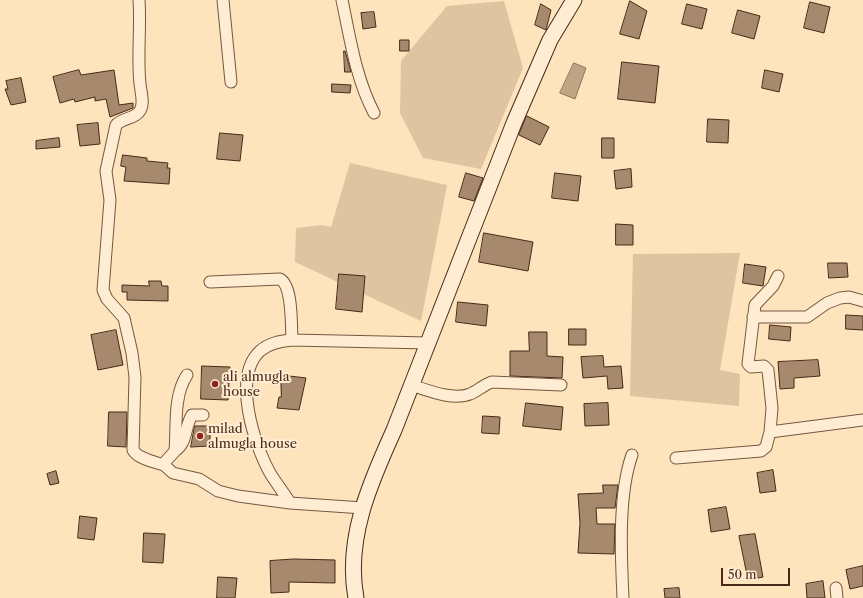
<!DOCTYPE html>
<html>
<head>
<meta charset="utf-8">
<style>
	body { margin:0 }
	#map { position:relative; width:863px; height:598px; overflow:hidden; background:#fde4bc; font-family:"Libre Caslon Text",serif }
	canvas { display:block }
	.scale { position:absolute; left:721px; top:568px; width:69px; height:18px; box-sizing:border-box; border:2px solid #492817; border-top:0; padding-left:5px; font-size:12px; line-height:14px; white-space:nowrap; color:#492817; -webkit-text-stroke:3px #feedd3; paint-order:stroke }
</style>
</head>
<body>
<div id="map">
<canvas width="863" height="598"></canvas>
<div class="scale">50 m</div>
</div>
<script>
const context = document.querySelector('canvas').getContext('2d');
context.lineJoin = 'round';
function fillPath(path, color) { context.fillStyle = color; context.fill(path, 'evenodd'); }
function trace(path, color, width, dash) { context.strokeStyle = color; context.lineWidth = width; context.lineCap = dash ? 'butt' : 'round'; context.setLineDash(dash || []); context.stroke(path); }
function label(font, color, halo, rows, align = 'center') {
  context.font = font + ' "Libre Caslon Text",serif'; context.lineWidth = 4; context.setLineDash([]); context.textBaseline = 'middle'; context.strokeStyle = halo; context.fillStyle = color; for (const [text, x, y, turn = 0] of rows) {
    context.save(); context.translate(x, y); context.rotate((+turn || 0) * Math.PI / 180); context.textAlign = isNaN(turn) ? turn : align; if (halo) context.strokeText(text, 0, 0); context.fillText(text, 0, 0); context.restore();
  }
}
const green = new Path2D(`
	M504,1l19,67 -42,101 -58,-11 -23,-45 1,-52 46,-55z
	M350,163l97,22 -26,136 -126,-59 1,-34 26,-3 9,2z
	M740,253l-20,117 20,4 -1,32 -109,-10 3,-142z`);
const water = new Path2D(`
	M574,63l12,5 -11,31 -15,-6z`);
const building = new Path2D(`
	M630,1l17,10 -8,28 -19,-5z
	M810,2l20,5 -6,26 -20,-5z
	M541,4l10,6 -5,20 -11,-5z
	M687,4l20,5 -5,20 -20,-5z
	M738,10l22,6 -6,23 -22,-6z
	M374,12l2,15 -13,2 -2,-16z
	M400,40h9v11h-9z
	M344,51h1l6,21h-6z
	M622,62l37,4 -4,37 -37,-4z
	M79,70l2,5 33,-5 5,35 14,-2v5l-23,9 -4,-18 -11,2v-4l-20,5 -1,-3 -14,4 -7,-26z
	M765,70l18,4 -4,18 -17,-4z
	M21,78l5,24 -15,3 -6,-16h3l-2,-8z
	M332,84l19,1 -1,8 -18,-1z
	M527,116l22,11 -9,18 -21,-10z
	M708,119l21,1 -1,23 -21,-1z
	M98,123l2,21 -20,2 -3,-21z
	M220,133l23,2 -3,26 -23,-2z
	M59,138l1,9 -24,2v-8z
	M602,138h12v20h-12z
	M123,155l24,3v3l21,2 -1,5h3l-1,16 -45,-3 2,-14 -5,-1z
	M631,169l1,18 -16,2 -2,-18z
	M466,173l17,5 -9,23 -15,-4z
	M555,173l26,3 -3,25 -26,-3z
	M616,224l17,1v20h-17z
	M484,233l49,9 -5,29 -49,-9z
	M828,263h19l1,14 -19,1z
	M745,264l21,3 -3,19 -20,-3z
	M339,274l26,2 -3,36 -26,-3z
	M149,281h12l1,5h6v15l-41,-1v-8h-5v-7l27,1z
	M458,302l30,3 -2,21 -30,-4z
	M846,315l17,1v14l-17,-1z
	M770,325l21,2 -1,14 -21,-2z
	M569,329h17v16h-17z
	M116,330l7,35 -25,5 -7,-35z
	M529,332h18v24l16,1 -1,21 -52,-2v-25h19z
	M603,356l1,11 17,-1 2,22 -15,1 -1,-13 -24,2 -2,-21z
	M818,360l2,16 -26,2v10l-14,1 -2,-27z
	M202,366l28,1 -2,33 -27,-1z
	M281,375l25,3 -7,32 -22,-2 2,-11h2z
	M526,403l37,4 -2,23 -38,-4z
	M608,403l1,22 -24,1 -1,-22z
	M109,412h18l-1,35 -18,-1z
	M483,416l17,1 -1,17 -17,-1z
	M195,426h15v20l-19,1z
	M773,470l3,21 -16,2 -3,-20z
	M56,471l3,12 -9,2 -3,-11z
	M603,485h15l-3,23h-19l1,16h18l-1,30 -36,-1 2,-30 -2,-29 25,-1z
	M726,507l4,22 -19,3 -3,-22z
	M80,516l17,2 -3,22 -16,-2z
	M144,533l21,1 -2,29 -20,-1z
	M755,534l8,43 -15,3 -9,-44z
	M294,559l41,1v23l-46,-1v10l-18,1 -1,-32z
	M863,566v20l-13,3 -4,-19z
	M218,577l19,1 -2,20h-18z
	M823,581l2,17h-18l-1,-14z
	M679,588l1,10h-15l-1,-9z`);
const street = new Path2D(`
	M139,0c2,28 -2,56 1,84 1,9 5,21 -1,28 -5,7 -17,6 -23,13l-10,46 4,29 -7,90 4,9 17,19 8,35 3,24 -2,73c5,9 22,12 31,15
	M223,0l8,82
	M342,0c8,38 14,79 32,113
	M210,282l70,-3c13,7 11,46 12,61
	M753,317h54l20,-14 13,-5 9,-1 14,4
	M187,375c-14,21 -10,52 -12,76l-10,11 -1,3 9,8 26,6 19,12 20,5 52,7 73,5
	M411,385c16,5 42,16 59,9 8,-3 13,-9 22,-12l69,3
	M770,432l2,-24 -4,-38 -4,-4 -13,1 -3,-3 7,-59 18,-19 5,-10
	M175,451c13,-9 9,-23 17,-36h11
	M676,458l85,-7 5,-4 4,-15 93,-12
	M290,503c-6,-10 -14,-20 -20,-30 -16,-29 -38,-96 -10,-122 9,-8 20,-10 32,-11l136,3
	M836,588l1,10
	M623,598c-2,-42 -5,-104 9,-143`);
const secondary = new Path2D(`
	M356,598c-11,-59 14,-115 38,-168l120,-307 36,-83 24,-40`);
const markers = [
	[215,384,4,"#8f2418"],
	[200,436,4,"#8f2418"]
];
const poiNames = [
	["ali almugla",223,377],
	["house",223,392],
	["milad",208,429],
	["almugla house",208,444]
];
fillPath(green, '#dec4a0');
fillPath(water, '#c0a484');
trace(water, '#907258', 1);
fillPath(building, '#a78a6d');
trace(building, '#492817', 1);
trace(street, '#765740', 13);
trace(secondary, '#492817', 17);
trace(street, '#feedd3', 11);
trace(secondary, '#feedd3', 15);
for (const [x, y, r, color] of markers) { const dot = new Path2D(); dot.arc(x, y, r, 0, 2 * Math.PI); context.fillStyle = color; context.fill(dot); trace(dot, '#feedd3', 1.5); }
label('13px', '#492817', '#feedd3', poiNames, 'left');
</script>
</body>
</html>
